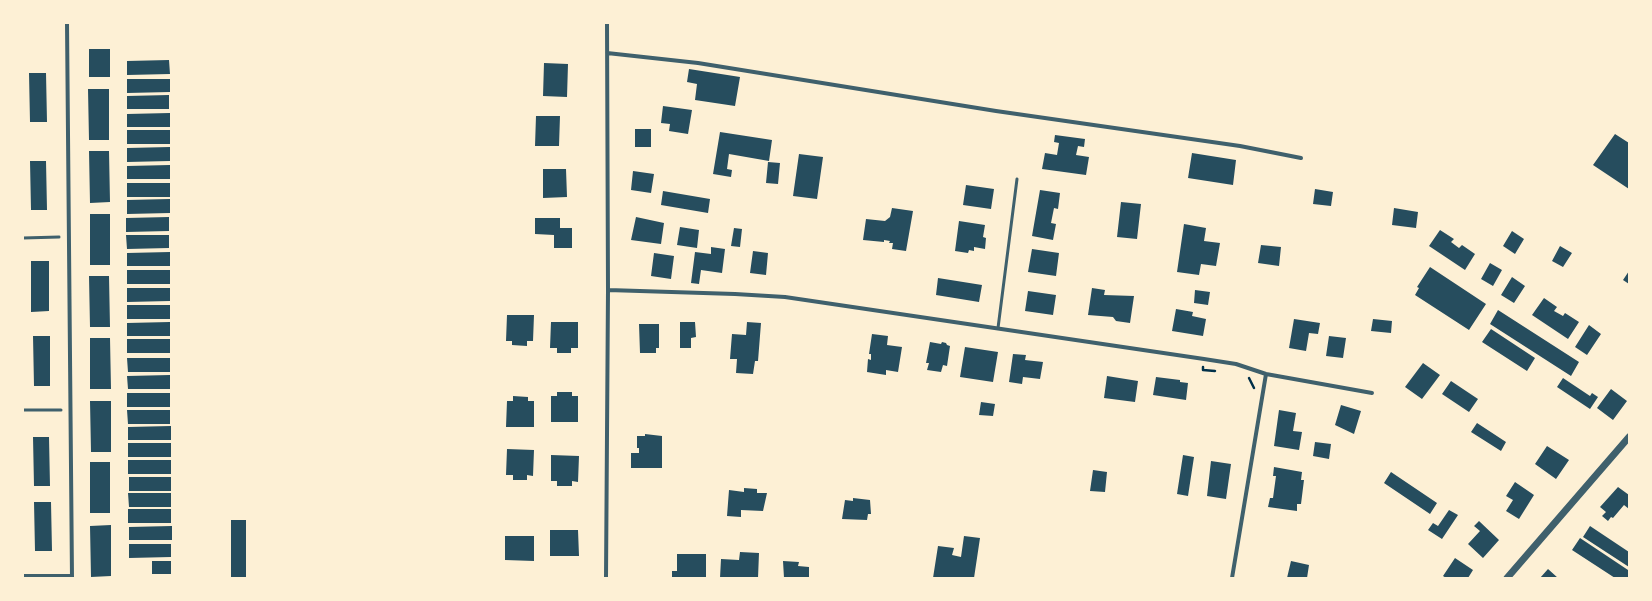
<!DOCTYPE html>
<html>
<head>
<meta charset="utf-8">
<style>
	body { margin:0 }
	#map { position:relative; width:1652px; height:601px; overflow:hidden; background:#fdf0d5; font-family:"Alegreya Sans",sans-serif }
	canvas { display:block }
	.frame { position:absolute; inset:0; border:24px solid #fdf0d5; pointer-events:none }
</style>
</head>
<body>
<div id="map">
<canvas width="1652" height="601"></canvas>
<div class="frame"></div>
</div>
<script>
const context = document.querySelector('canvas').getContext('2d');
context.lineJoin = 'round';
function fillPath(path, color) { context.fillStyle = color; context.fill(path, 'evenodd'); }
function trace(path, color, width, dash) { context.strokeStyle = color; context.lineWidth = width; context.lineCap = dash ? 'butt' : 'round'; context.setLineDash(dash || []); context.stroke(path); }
const building = new Path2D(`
	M89,49h21v28h-21z
	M169,60l1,14 -43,1v-14z
	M544,63l24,1 -1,33 -24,-1z
	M689,69l51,8 -5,29 -40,-6 2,-16 -10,-2z
	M29,73h17l1,49h-17z
	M127,79h43v13l-43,1z
	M88,89h21v51h-20z
	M169,95v14h-42v-13z
	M663,106l29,4 -4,24 -19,-3 1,-7 -9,-1z
	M170,113v14h-43v-13z
	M536,116h24l-1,30h-24z
	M635,129h16v18h-16z
	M127,130h43v14h-43z
	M720,132l52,8 -3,21 -40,-7 -2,15 5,1 -1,7 -18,-3z
	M1615,134l14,9v46l-36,-24z
	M1055,135l30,4 -1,8 -6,-1 -2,9 13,2 -3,18 -44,-6 3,-16 12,2 2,-12 -5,-1z
	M170,147v14l-43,1v-14z
	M89,151h20l1,51 -20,1z
	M1192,153l44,7 -3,25 -45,-7z
	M799,154l24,3 -6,42 -24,-3z
	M30,161h16l1,49h-16z
	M768,162l12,1 -2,21 -12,-1z
	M170,165v14h-43v-13z
	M543,169h23l1,28 -24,1z
	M633,171l21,3 -3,19 -20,-3z
	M127,183h43v14h-43z
	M966,185l28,4 -3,20 -28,-4z
	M1315,189l18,3 -2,14 -18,-2z
	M1040,190l20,3 -2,16 -4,-1 -3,15 5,1 -3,16 -21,-4z
	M663,191l47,8 -2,14 -47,-8z
	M170,199v14l-43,1v-14z
	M1121,202l20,2 -4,35 -20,-2z
	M892,208l21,3 -7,40 -14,-2 1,-6h-4l1,-2 -6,-1v2l-21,-2 3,-21 19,2 5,-4z
	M1394,208l24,4 -2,16 -24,-3z
	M90,214h20v51h-20z
	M169,217v14l-43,1v-14z
	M636,217l28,6 -3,21 -30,-4z
	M535,218h25v10h12v20h-18v-13l-19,-1z
	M959,221l26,4 -2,12 3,1 -1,11 -11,-2v4l-5,-1 -1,3 -13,-2z
	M1184,224l22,4 -2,13 16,2 -4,23 -15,-2 -2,11 -22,-3z
	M680,227l19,3 -2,18 -20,-3z
	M734,228l8,1 -2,18 -9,-1z
	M1440,230l14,9 -3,3 8,6 3,-3 13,9 -10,16 -36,-24z
	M1512,231l12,8 -9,15 -12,-8z
	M126,235h43v13l-42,1z
	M1261,245l20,2 -2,19 -21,-3z
	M1560,246l12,7 -9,14 -11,-6z
	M711,247l14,2 -3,24 -21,-3 -2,14 -8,-1 4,-31 16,2z
	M1032,249l27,4 -3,23 -28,-4z
	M753,251l15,2 -2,22 -16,-2z
	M170,252v14h-43v-13z
	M654,253l20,3 -3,23 -20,-3z
	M31,261h18v50l-18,1z
	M1490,263l12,7 -9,16 -12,-7z
	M1430,267l56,37 -17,26 -54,-35 4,-7 -2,-1z
	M127,270h43v14h-43z
	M1629,271v13l-6,-4z
	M89,276h20l1,51h-20z
	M1512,277l13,9 -11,17 -13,-8z
	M938,278l44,7 -3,17 -43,-7z
	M127,288h43v13l-43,1z
	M1092,288l13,2 -1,5 30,1 -4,27 -14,-2 -3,-4 -25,-2z
	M1195,290l15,2 -2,13 -14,-2z
	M1028,291l28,4 -3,20 -28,-4z
	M1544,298l13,9 -3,4 9,5 2,-3 14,9 -11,17 -36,-24z
	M127,305h43v14h-43z
	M1176,309l17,3 -1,4 14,3 -3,17 -31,-5z
	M1498,310l81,52 -8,14 -81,-52z
	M507,315h27l-1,26h-6v5l-15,-1v-4h-6z
	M1294,319l26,4 -2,11 -9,-1 -3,18 -17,-3z
	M1373,319l19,2 -1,12 -20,-2z
	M170,322v14h-43v-13z
	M551,322h27v26h-7v5h-14v-5h-7z
	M680,322h15l1,15 -5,1v10h-11z
	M747,322l14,1 -3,38h-3l-2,13 -17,-1 1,-14h-7l2,-25 14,1z
	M639,324h20v24h-3v5h-16z
	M1589,325l12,9 -14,21 -12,-8z
	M1491,329l44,29 -8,13 -45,-29z
	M872,334l16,2 -1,9 15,2 -4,25 -12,-2v5l-19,-3 1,-13 3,1v-6h-2z
	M33,336h17v50h-16z
	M1329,336l17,2 -3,20 -17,-2z
	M90,338h20l1,51h-21z
	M127,339h43v14h-43z
	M930,342l11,2 1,-2 4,1 1,2 3,1 -3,20 -4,-1 -2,7 -14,-2 2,-7h-3z
	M965,347l33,5 -5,30 -33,-5z
	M1013,354l13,1 -1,5 18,2 -3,17 -17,-2 -1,7 -13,-2z
	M127,358h43v14h-42z
	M1423,363l17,12 -18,24 -17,-12z
	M170,375v14h-42l-1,-13z
	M1107,376l31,5 -3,21 -31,-4z
	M1156,377l24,3v2l8,1 -2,17 -33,-5z
	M1563,378l27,18 2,-3 6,4 -8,12 -33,-22z
	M1451,381l27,18 -9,13 -27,-18z
	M1611,389l16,12 -14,19 -16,-12z
	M557,392h15v4h6v26h-27v-26h6z
	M127,393h43v14h-43z
	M513,396l15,1v4h6v26h-28l1,-26h6z
	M90,401h21v51h-20z
	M981,402l14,2 -2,12 -14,-1z
	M1341,405l20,6 -7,23 -19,-9z
	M127,410h43v14h-42z
	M1279,410l17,3 -3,18 9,1 -3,18 -25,-4z
	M1477,423l29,19 -5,9 -30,-19z
	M171,426v14h-43v-13z
	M645,434l17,2v32h-31v-15h8v-5h-2v-12h8z
	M33,437h16l1,49h-16z
	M1315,442l16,2 -2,15 -16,-3z
	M128,443h43v14h-43z
	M1547,446l22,14 -13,19 -21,-15z
	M507,449l27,1 -1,26 -6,-1v5h-14v-5h-7z
	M551,455l28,1 -1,26 -6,-1v5h-15v-5h-6z
	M1183,455l11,2 -6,39 -11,-2z
	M128,460h43v14h-43z
	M1211,461l20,3 -5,35 -19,-3z
	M90,462h20v51h-20z
	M1274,467l28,5 -1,8h3l-3,24h-4v7l-29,-4 2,-9h3l3,-22h-3z
	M1093,470l14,2 -2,20 -15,-1z
	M1391,472l46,31 -7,11 -46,-31z
	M129,477h42v14h-42z
	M1515,482l19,13 -15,24 -13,-8 7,-11 -7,-4z
	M1618,487l11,8v14l-5,-4 -11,13 -2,-1 -3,4 -6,-5 4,-4 -6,-5z
	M744,488l13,1v4h10l-4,18 -22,-1v7l-14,-1 2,-26 15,2z
	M128,493h43v14h-42z
	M853,498l17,2 1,14h-3l-1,6 -25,-1 3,-19 8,1z
	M34,502h17l1,49h-17z
	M128,509h43v14h-43z
	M1449,510l9,5 -16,24 -14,-9 5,-7 5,3z
	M231,520h15v58h-15z
	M1479,521l20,19 -16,18 -15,-14 12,-13 -6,-5z
	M111,525v51l-20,1 -1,-51z
	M172,526v14h-43v-13z
	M1590,526l39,26v15l-46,-30z
	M550,530h28l1,26h-29z
	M505,536h29v25l-29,-1z
	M964,536l16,2 -6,40h-41l5,-32 16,2 -2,7 9,2z
	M1580,538l48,32 1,-2v10h-14l-43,-28z
	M129,544h42v13l-42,1z
	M740,552l19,1 -1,25h-38l1,-19 18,1z
	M677,554h29v24h-34v-7h5z
	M1455,558l18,12 -5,8h-22l-3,-2z
	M152,561h19v13h-19z
	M783,561l16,1 -1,4 11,1v11h-25z
	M1291,561l18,4 -2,13h-20z
	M1548,569l10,9h-18z`);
const path = new Path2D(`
	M1203,367v3l12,1
	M1249,378l5,10`);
const service = new Path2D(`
	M23,238l36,-1
	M998,328l19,-149
	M23,410h38`);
const minor = new Path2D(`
	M67,23l5,555
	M607,53l91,10 298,48 244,35 61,12
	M608,290l127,4 50,3 419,62 32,5 30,10 106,19
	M23,576h49
	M606,578l2,-288 -1,-267
	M1232,578l34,-204`);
const tertiary = new Path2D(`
	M1507,578l122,-141`);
fillPath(building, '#264d5e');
trace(path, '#003049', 2.5);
trace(service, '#3f606c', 3);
trace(minor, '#3f606c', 4);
trace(tertiary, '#3f606c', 7);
</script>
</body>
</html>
